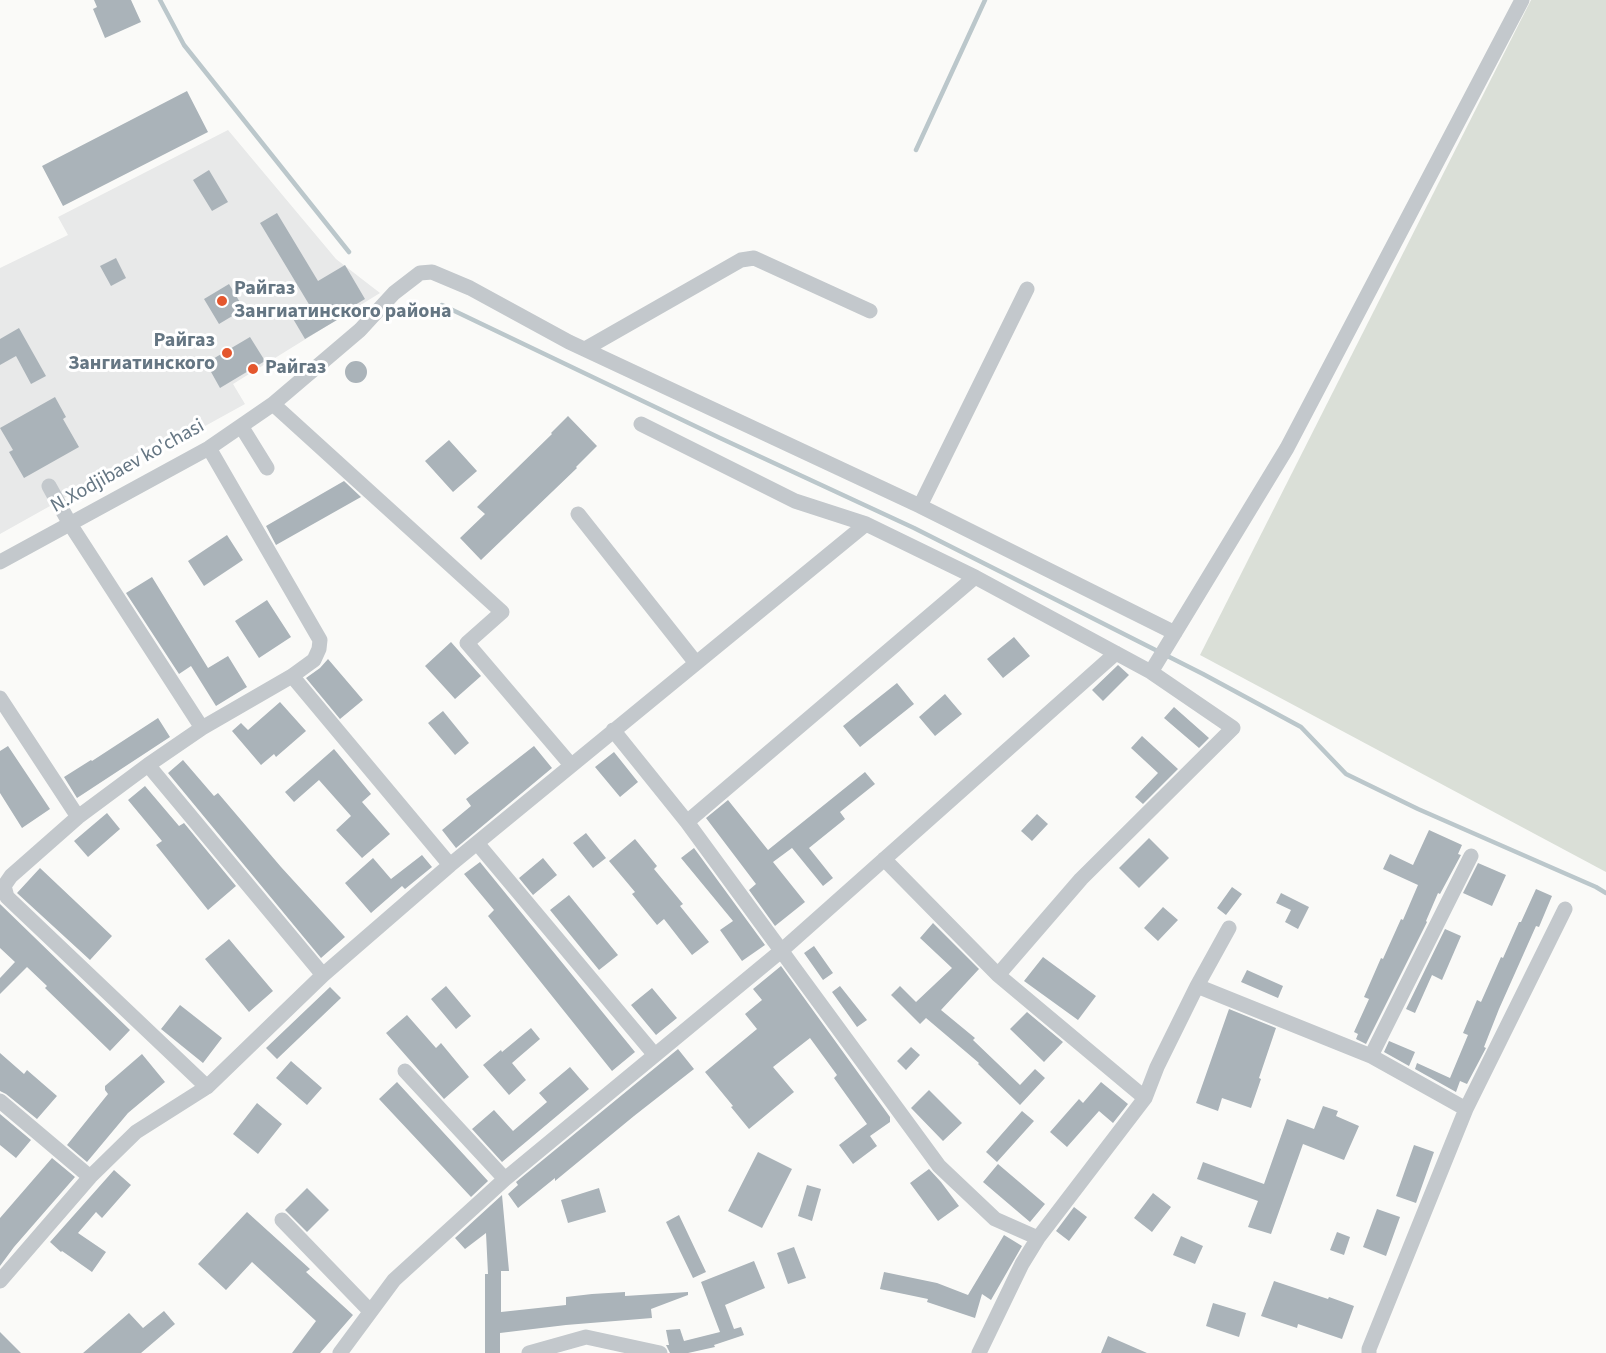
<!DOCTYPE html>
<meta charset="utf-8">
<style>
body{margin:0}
canvas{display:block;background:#fafaf8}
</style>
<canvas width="1606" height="1353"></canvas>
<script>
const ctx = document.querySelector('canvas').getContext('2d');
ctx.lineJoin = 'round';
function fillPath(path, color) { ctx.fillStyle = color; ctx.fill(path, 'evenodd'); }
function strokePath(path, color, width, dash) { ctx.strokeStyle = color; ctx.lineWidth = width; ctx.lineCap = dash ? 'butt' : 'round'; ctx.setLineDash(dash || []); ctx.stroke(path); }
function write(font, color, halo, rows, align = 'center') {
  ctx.font = font + ' "Source Sans 3",sans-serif'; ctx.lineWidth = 6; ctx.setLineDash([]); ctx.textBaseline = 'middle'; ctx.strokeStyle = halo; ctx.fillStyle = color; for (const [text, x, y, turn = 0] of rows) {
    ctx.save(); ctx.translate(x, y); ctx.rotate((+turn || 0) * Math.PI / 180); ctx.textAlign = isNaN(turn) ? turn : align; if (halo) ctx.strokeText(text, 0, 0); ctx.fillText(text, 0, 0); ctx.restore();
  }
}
fillPath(new Path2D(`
 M228 130 336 259 380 293 233 384 245 404 187 436 184 431 0 534V268L68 235 58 217Z`), '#e8e9e9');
fillPath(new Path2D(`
 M1531 0H1606V872L1200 655Z`), '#dadfd7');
strokePath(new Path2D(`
 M160 0 184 45 349 252
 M916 150 985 0
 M442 305 720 438 914 528 1203 674 1301 727 1346 774 1418 809 1596 887 1606 893`), '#bbc7cb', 4.5);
fillPath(new Path2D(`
 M94 0H131L141 22 105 38 93 9 97 7Z
 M187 91 208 132 63 206 42 166Z
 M209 170 228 202 212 211 193 180Z
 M277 213 318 281 345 265 365 299 340 314 342 317 305 339 292 317 310 306 260 223Z
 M116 258 126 278 111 286 100 266Z
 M229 284 244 309 219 324 204 299Z
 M19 328 46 376 31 384 16 356 0 365V339Z
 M250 337 265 361 220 388 206 363Z
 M345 372a11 11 0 1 1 22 0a11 11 0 1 1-22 0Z
 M55 397 66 417 63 419 79 447 24 478 9 452 13 450 0 428Z
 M568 416 597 446 576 467 577 468 481 560 460 538 485 514 477 507 552 434 551 433Z
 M449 440 477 471 453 492 425 461Z
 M344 481 361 497 276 545 266 526Z
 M227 535 243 560 204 586 188 561Z
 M152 577 208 668 228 656 247 687 216 706 191 666 179 674 126 593Z
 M267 600 291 637 259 658 235 621Z
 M1014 637 1030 656 1003 678 987 659Z
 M451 642 481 676 455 699 425 666Z
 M328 659 363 700 340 719 306 678 320 668Z
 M1118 665 1129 675 1103 701 1092 690Z
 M897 683 914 704 860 747 843 726Z
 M945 694 962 714 935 736 919 717Z
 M280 702 306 731 276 757 274 754 261 765 232 731 241 723 248 730Z
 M1174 707 1209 738 1199 748 1164 718Z
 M443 711 469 743 455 755 428 723Z
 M158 718 170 737 77 798 64 777 91 760 92 761Z
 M1142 736 1178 769 1143 804 1135 797 1158 773 1131 748Z
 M8 746 50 809 22 828 0 793V751Z
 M534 746 552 768 456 848 442 830 471 806 466 799Z
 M334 749 371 794 362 802 390 834 362 858 336 830 351 816 319 780 294 802 285 792Z
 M614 752 638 782 620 797 595 767Z
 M183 760 214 796 218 793 281 867 345 937 321 958 168 773Z
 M865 772 875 784 840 812 845 819 809 848 833 878 823 886 792 848 773 862 805 902 775 926 749 890 756 884 706 818 728 800 768 850Z
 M145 786 179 826 184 823 236 886 208 910 156 845 162 841 128 800Z
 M107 813 120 829 88 857 74 841Z
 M1037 814 1048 824 1032 841 1021 831Z
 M1429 830 1462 845 1458 854 1461 855 1440 894 1438 893 1426 921 1427 922 1366 1044 1356 1039 1358 1034 1354 1032 1369 999 1364 997 1381 958 1383 959 1401 919 1403 920 1418 885 1383 869 1390 854 1413 865Z
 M586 833 606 858 593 868 573 843Z
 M1149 838 1169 858 1139 888 1119 868Z
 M635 839 657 866 654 869 683 904 680 906 709 942 692 955 664 919 657 925 632 894 635 892 609 861Z
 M694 848 765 945 742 961 720 930 733 921 681 858Z
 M422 855 432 867 405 889 402 886 371 913 345 883 373 858 391 879Z
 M543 858 557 875 533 895 519 878Z
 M480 862 635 1052 612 1071 488 916 494 910 464 874Z
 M1478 863 1506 875 1492 906 1463 893Z
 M40 868 112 936 90 960 17 893Z
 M1232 887 1242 894 1226 915 1217 908Z
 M1536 889 1552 896 1539 927 1536 926 1499 1009 1484 1047 1486 1048 1467 1084 1460 1081 1456 1092 1415 1069 1417 1063 1450 1078 1468 1035 1463 1033 1477 1000 1481 1002 1501 957 1503 958 1519 922H1521Z
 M1281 893 1309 907 1298 929 1285 922 1291 910 1276 903Z
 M569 895 618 955 599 970 550 910Z
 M0 904 130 1030 110 1051 45 988 47 986 27 967 0 994V978L15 962 0 948Z
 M1163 907 1178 920 1158 941 1144 928Z
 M933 923 979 969 941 1010 975 1038 973 1040 1020 1085 1035 1069 1045 1078 1020 1105 978 1064 979 1063 926 1018 920 1024 891 995 900 986 916 1002 952 968 920 938Z
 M1445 929 1461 936 1442 980 1432 975 1415 1013 1406 1009Z
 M229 939 273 991 249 1012 205 959Z
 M814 946 833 973 823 980 804 953Z
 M1043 957 1096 996 1078 1020 1024 981Z
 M781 966 890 1117V1122L870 1136 877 1146 853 1164 839 1145 867 1124 834 1078 837 1075 810 1038 773 1067 794 1092 749 1129 731 1107 733 1106 705 1072 757 1029 745 1014 762 1000 753 989Z
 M1247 970 1283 986 1278 998 1241 982Z
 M446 986 471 1016 456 1029 431 999Z
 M840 986 867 1020 857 1027 832 992Z
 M330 987 341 998 277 1059 266 1048Z
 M652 988 677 1018 656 1035 631 1005Z
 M180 1005 222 1038 203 1063 161 1029Z
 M1229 1009 1276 1028 1259 1078 1261 1079 1251 1108 1222 1098 1218 1111 1196 1103Z
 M1027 1012 1063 1042 1044 1062 1010 1029Z
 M407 1015 436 1048 441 1043 469 1077 444 1099 386 1033Z
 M531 1028 540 1039 512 1063 526 1080 509 1095 483 1065 501 1050 502 1052Z
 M1389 1041 1415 1052 1409 1066 1384 1052Z
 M911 1047 920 1055 906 1070 897 1061Z
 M678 1049 694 1069 634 1116 555 1181V1178L518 1208 508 1194 518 1185 516 1182Z
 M0 1053 24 1074 27 1070 57 1096 37 1119 6 1094 0 1091Z
 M142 1054 165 1082 128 1113 87 1162 67 1145 108 1094 105 1090V1086Z
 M291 1061 322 1088 307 1105 276 1078Z
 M570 1067 589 1089 502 1162 472 1129 494 1110 513 1131 547 1102 539 1093Z
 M397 1082 488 1181 471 1197 379 1099Z
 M1101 1082 1128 1104 1113 1123 1099 1111 1067 1147 1050 1132 1079 1099 1083 1103Z
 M929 1090 962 1123 943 1141 911 1108Z
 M257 1103 282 1124 258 1154 233 1134Z
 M1323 1106 1338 1111 1336 1116 1359 1126 1344 1160 1303 1144 1271 1234 1248 1227 1258 1201 1197 1179 1203 1162 1264 1184 1287 1119 1314 1129Z
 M1022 1111 1034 1121 997 1162 986 1152Z
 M0 1114 31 1140 16 1158 0 1145Z
 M1414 1145 1434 1152 1416 1203 1396 1196Z
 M758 1152 792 1169 762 1228 728 1211Z
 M52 1158 75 1177 14 1247 0 1266V1218Z
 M998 1164 1045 1204 1030 1222 983 1182Z
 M929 1169 941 1182 959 1206 938 1221 910 1183Z
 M114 1170 131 1185 102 1218 96 1212 78 1233 106 1252 92 1272 62 1251 61 1252 50 1242Z
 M807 1185 821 1189 812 1221 798 1216Z
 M307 1188 329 1210 307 1232 285 1210Z
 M599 1188 606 1212 568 1223 561 1200Z
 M1153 1193 1171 1207 1152 1232 1134 1218Z
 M502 1195 509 1271H501V1312L566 1305V1297L592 1294 625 1292V1296L688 1292V1295L651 1309 652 1318 566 1325 500 1333V1353H485V1274H488L486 1233 465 1249 455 1238Z
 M1074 1207 1087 1217 1069 1241 1056 1231Z
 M1377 1209 1400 1217 1386 1256 1363 1247Z
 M247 1212 310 1269 306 1272 353 1315 320 1353H292L316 1321 252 1262 226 1290 198 1264Z
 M679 1215 706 1272 693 1278 666 1222Z
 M1337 1232 1350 1237 1344 1255 1330 1250Z
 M1004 1235 1022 1246 991 1300 982 1294 975 1318 927 1302 928 1299 880 1289 884 1272 937 1283 968 1295Z
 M1181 1236 1203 1246 1195 1264 1173 1255Z
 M794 1247 806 1278 788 1284 777 1253Z
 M754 1261 765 1288 725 1305 734 1329 741 1327 744 1335 714 1345 715 1347 688 1353H670L666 1345H669L666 1330 680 1329 684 1341 720 1332 701 1282Z
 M1274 1281 1328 1299 1329 1297 1354 1306 1342 1339 1298 1324 1297 1328 1261 1316Z
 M1213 1303 1246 1313 1239 1337 1206 1326Z
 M164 1311 175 1324 141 1353H83L129 1313 143 1328Z
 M0 1332 21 1353H0Z
 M1108 1336 1147 1353H1101Z`), '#aab3b9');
strokePath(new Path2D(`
 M585 349 741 260 754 258 870 311
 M273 404 502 612 467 643 571 765
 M641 424 795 501 866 524 975 577 1151 672 1233 728 1081 879 998 975
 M241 426 267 468
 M49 486 70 524 202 728
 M920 506 1027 289
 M578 514 696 663
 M0 562 209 448 273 404 360 330 394 293 420 273 432 272 470 288 569 342 920 506 1175 633
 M1151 672 1287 448 1522 0
 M292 676 450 865
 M0 698 78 817
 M613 730 687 822 939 1166 995 1219 1038 1238
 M148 765 323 975
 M687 822 975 577
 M477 843 654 1054
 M884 859 998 975 1145 1098
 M1197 986 1371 1056 1466 1109
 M1371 1056 1471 856
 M405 1071 505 1179
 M207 1087 7 897 4 886 11 876 78 817 148 765 202 728 292 676 314 660 319 649 320 640 209 448
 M0 1101 90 1177
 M282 1220 370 1311
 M0 1281 90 1177 136 1132 207 1087 323 975 450 865 866 524
 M340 1353 394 1280 505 1179 781 951 1116 653
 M529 1353 586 1337 660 1353
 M979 1353 1022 1264 1038 1238 1145 1098 1157 1067 1197 986 1229 928
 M1369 1353V1349L1466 1109 1565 909`), '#c3c8cc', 15);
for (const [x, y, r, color] of [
 [222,301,6,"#e4572e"],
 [227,353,6,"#e4572e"],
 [253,369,6,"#e4572e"]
]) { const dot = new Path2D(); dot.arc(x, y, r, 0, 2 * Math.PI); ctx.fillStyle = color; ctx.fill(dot); strokePath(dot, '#fff', 2); }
write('bold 20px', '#657683', '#fff', [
 ["Райгаз",234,290],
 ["Зангиатинского района",234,313],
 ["Райгаз",215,342,"right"],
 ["Зангиатинского",215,365,"right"],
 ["Райгаз",265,369]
], 'left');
write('20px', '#657683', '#fff', [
 ["N.Xodjibaev ko'chasi",128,467,-29]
]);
</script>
